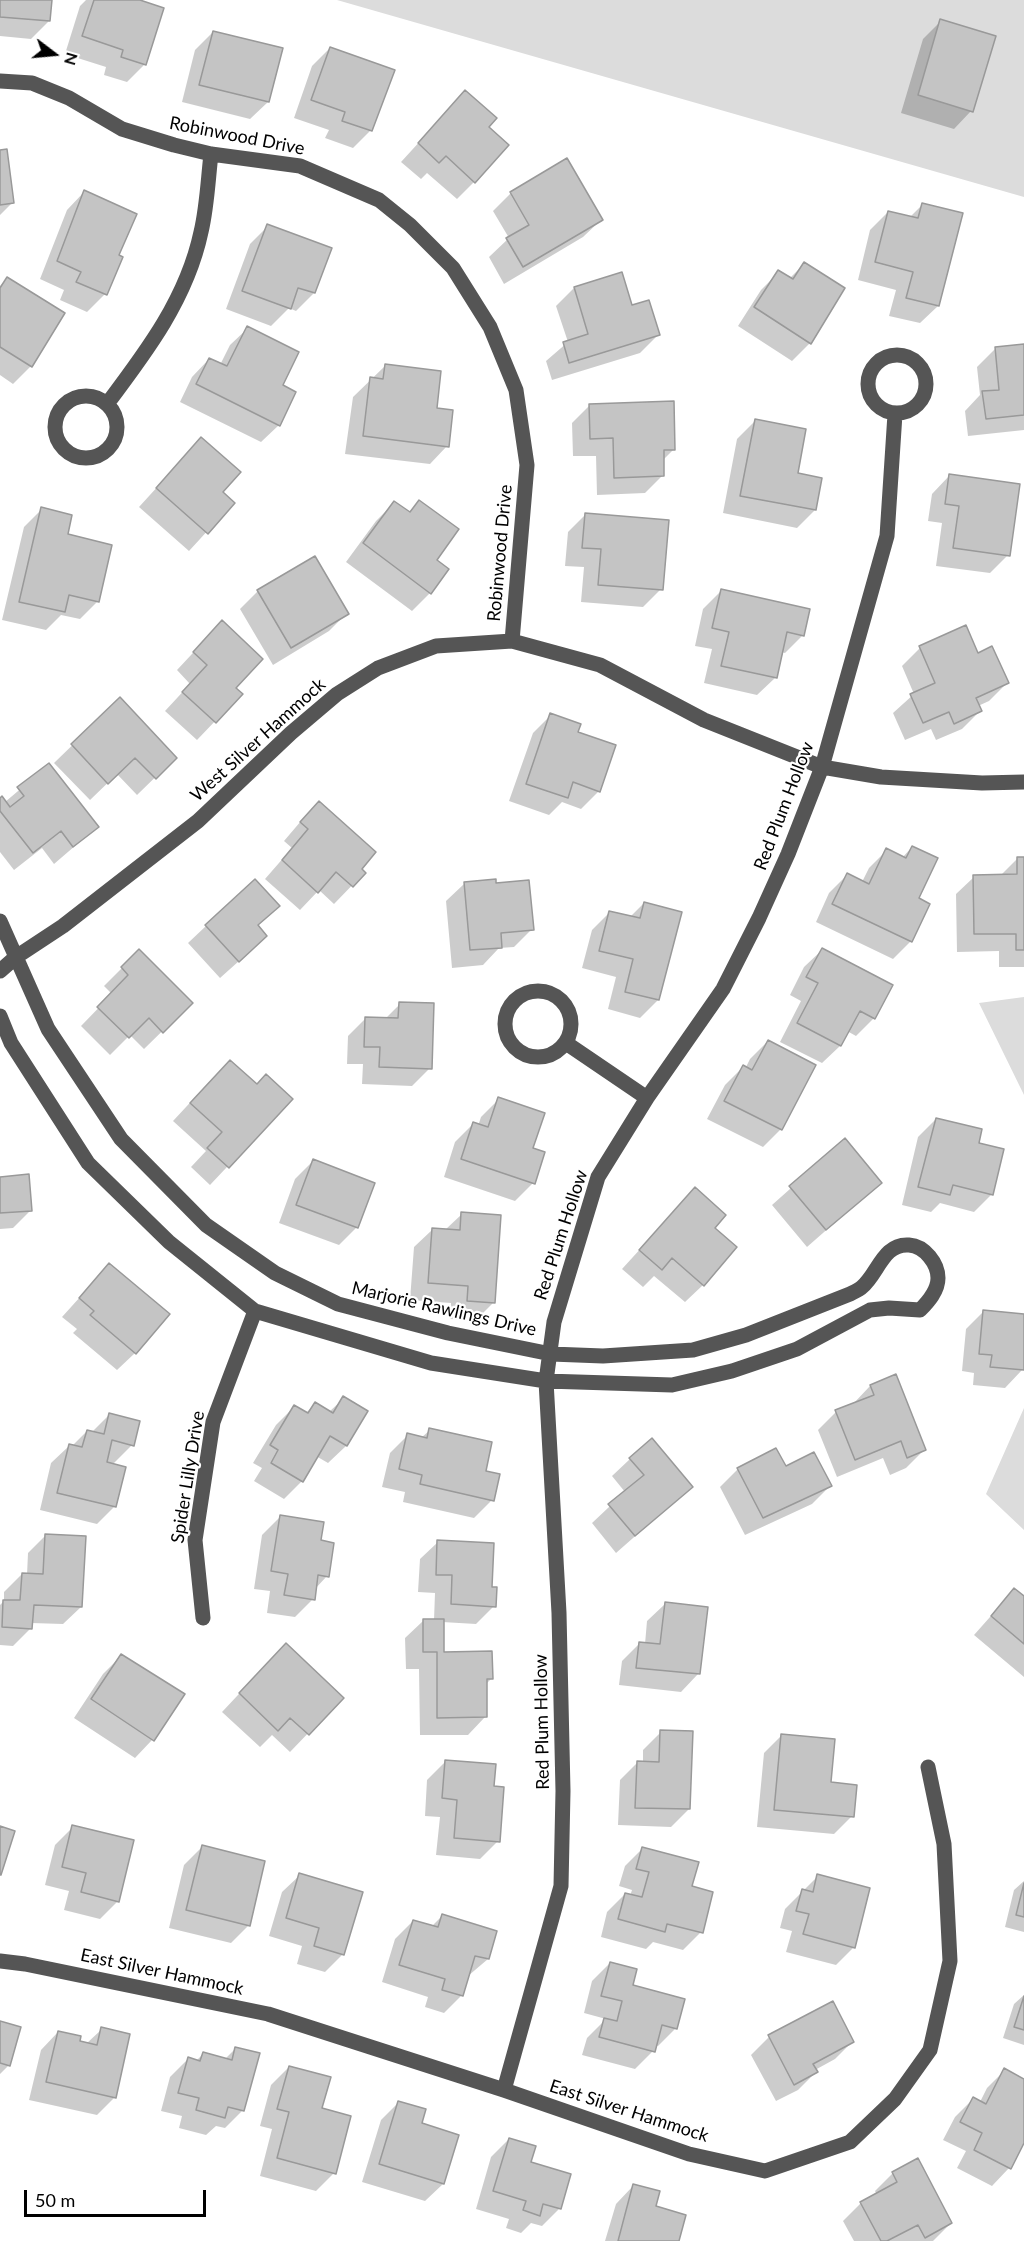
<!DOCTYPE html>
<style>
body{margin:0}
#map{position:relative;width:1024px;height:2241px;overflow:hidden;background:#fff;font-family:Lato,sans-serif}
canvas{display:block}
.north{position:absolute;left:24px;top:24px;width:60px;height:60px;-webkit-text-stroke:4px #fff;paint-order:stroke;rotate:106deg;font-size:16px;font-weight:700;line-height:24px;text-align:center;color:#000}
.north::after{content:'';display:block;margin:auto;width:21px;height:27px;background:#000;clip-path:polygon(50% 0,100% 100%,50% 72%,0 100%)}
.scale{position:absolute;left:24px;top:2190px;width:182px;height:27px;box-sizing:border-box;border:3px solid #000;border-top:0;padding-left:8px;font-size:18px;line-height:21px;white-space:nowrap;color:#000;-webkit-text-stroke:4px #fff;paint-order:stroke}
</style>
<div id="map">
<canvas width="1024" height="2241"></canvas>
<div class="north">N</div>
<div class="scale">50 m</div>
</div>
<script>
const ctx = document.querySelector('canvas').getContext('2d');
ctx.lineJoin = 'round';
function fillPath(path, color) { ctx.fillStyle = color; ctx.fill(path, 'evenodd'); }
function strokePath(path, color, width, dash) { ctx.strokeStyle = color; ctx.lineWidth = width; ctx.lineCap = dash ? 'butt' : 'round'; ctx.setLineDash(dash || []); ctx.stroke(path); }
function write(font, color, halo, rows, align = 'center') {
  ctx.font = font + ' Lato,sans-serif'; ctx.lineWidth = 4.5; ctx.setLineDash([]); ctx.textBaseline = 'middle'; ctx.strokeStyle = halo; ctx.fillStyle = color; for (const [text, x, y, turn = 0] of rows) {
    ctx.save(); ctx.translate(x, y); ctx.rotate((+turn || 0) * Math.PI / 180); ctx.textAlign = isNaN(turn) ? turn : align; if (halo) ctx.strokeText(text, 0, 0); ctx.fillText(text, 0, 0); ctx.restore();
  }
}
fillPath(new Path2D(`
 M337 0H1024V197Z
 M1024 997V1095L979 1003Z
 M1024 1408V1530L986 1494Z`), '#dcdcdc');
fillPath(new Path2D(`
 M0 0H51L49 21 31 39 0 36Z
 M86 0H136L145 64 127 82 104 75 106 67 65 54 80 6Z
 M941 21 971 111 954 129 901 113 923 39Z
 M213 32 268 102 250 119 182 102 195 50Z
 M330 48 371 130 353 148 325 138 329 130 294 118 312 66Z
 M465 92 487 127 474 182 457 199 427 173 421 179 401 162Z
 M0 152 12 203 0 215Z
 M84 192 117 256 121 258 105 294 87 312 60 300 64 290 40 279 67 210Z
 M511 193 601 220 583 237 504 284 489 257 509 238 493 211Z
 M922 205 938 306 920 323 889 316 896 290 858 280 870 230 888 212 909 218Z
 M268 226 314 293 296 311 289 308 271 326 226 309 250 244Z
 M805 263 810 343 792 361 738 326 761 290 779 272 789 279Z
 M7 279 31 366 13 384 0 375V286Z
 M574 288 631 306 658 335 640 353 552 380 546 361 568 342 556 306Z
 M248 328 281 386 279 425 261 442 180 402 192 377 209 359 220 365 230 345Z
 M1024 345V430L968 436 965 411 980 395 977 367 995 349Z
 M385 366 447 446 430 464 345 454 353 397Z
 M590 405 674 449 663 460V475L645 493 597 495 596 456H573L572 423Z
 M755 421 796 474 815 510 797 528 723 513 737 439Z
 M201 439 221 492 233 503 189 551 139 507Z
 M949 476 1008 555 990 573 936 566 942 523 928 521 932 494Z
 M419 502 435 560 430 593 412 611 346 562 376 521 394 503 408 513Z
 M42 509 66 535 98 601 80 619 61 615 46 630 2 620 24 527Z
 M586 514 661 589 643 607 581 602 584 567 565 566 568 532Z
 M258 591 347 613 329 631 273 665 240 609Z
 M721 591 803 635 785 653 781 652 775 678 757 695 704 683 712 649 695 646 703 609Z
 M965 627 978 655 1007 683 989 701 978 706 980 711 962 729 936 740 931 729 905 740 893 713 914 694 902 666 920 648Z
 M205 640 241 694 197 740 165 711 190 684 177 670Z
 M120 699 175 758 137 795 117 774 90 800 54 763Z
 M551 715 599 791 581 809 562 802 549 815 509 801 533 733Z
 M49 765 97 827 54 864 42 848 14 870 0 852V800L5 802Z
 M301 821 364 873 334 904 319 890 300 910 265 879 292 848 284 841Z
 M912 847 917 899 911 941 893 959 816 922 829 893 847 875 862 882 869 868 887 850 902 858Z
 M1018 858H1024V967H999V951L957 952 956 894 974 877 1000 876Z
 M464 884H495L532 929 514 947 499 948 483 965 452 968 446 901Z
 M644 903 658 1000 640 1018 608 1009 616 977 582 968 592 930 610 912 630 917Z
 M206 926H257L248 953 220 978 188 943Z
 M822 950 874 1018 856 1036 847 1031 840 1046 822 1063 780 1042 801 1001 790 995 804 967Z
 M139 951 191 1003 144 1049 130 1035 110 1055 81 1026 112 994 104 986Z
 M400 1004 430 1068 412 1086 362 1084 363 1064H347L348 1036 366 1018 385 1019Z
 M768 1041 814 1066 780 1130 763 1147 707 1119 725 1085 743 1067 745 1069 750 1059Z
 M212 1079 257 1086 291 1099 210 1185 191 1167 206 1151 173 1121Z
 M499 1099 531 1149 533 1183 515 1201 444 1177 455 1142 473 1124 478 1126 481 1117Z
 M936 1119 977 1144 992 1194 974 1212 940 1203 931 1212 902 1205 918 1137Z
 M845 1140 880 1183 807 1247 772 1205Z
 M313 1161 373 1184 356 1228 339 1245 279 1223 295 1179Z
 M0 1178 31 1210 13 1228 0 1229Z
 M695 1189 713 1228 703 1285 685 1302 654 1276 643 1287 622 1269Z
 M462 1214 494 1302 476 1320 450 1319 451 1303 410 1300 414 1247 432 1230H445Z
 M109 1265 135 1353 117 1370 73 1333 77 1329 62 1317Z
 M984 1311 1024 1315 1022 1370 1005 1388 973 1385 974 1373 962 1371 966 1329Z
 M870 1386 924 1450 906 1468 890 1475 883 1458 837 1477 818 1430 836 1412 853 1404Z
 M344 1398 366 1411 346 1446 328 1463 316 1456 302 1481 284 1499 254 1481 262 1468 253 1463 276 1425 294 1407 305 1414 315 1404 329 1412Z
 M109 1415 132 1445 112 1465 115 1506 97 1524 40 1510 51 1463 69 1446H72L87 1431 92 1432Z
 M430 1430 484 1472 492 1500 474 1518 403 1502 405 1492 382 1487 390 1453 408 1435 421 1438Z
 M630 1459 691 1487 616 1553 592 1523 625 1492 612 1476Z
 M785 1468 830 1486 812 1504 745 1535 720 1487 738 1469Z
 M280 1517 319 1542 327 1576 315 1589 313 1599 295 1617 267 1613 270 1591 254 1589 262 1535Z
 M46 1535 81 1607 63 1624 31 1623V1628L13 1646 0 1645V1605L4 1601V1592L22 1574 27 1575 28 1553Z
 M438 1542 490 1589 494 1606 476 1624 442 1622 443 1654 491 1679 485 1685V1717L468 1735H420L419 1669H406L405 1638 423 1621 434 1620 435 1593 418 1592 420 1559Z
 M1014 1590 1024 1598V1677L974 1635Z
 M665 1604 698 1674 681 1692 619 1685 622 1661 640 1643 645 1644 647 1621Z
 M121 1656 183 1695 152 1740 135 1758 74 1718 103 1674Z
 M268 1663 342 1698 290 1752 272 1735 260 1747 222 1712Z
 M661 1732 689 1809 671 1827 618 1825 620 1780 638 1762 643 1763V1750Z
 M782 1735 830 1783 852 1816 834 1834 757 1827 764 1753Z
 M445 1762 493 1788 498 1841 480 1859 436 1855 440 1817 425 1816 427 1780Z
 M73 1827 118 1901 100 1919 64 1910 69 1891 45 1885 55 1845Z
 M202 1847 249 1925 231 1943 169 1928 184 1865Z
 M643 1848 691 1887 701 1932 683 1950 653 1942 646 1949 601 1937 607 1912 625 1894 630 1896 632 1890 619 1886 625 1866Z
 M300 1875 343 1954 325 1972 297 1964 302 1946 269 1936 282 1892Z
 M818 1876 854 1947 836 1965 786 1952 792 1931 780 1928 785 1909Z
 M1024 1881V1932L1005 1927 1014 1890Z
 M442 1916 488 1959 468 1976 462 1995 444 2013 425 2007 428 1997 382 1982 395 1939 413 1921 431 1927Z
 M610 1963 676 2028 658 2046 655 2045 653 2051 635 2069 582 2055 587 2038 606 2019 584 2013 592 1981Z
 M1024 1995V2045L1003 2038 1014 2004Z
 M0 2023 9 2065 0 2074Z
 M102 2029 115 2097 97 2115 29 2100 41 2050 58 2032 86 2044Z
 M769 2037 853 2041 835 2059 815 2070 816 2072 798 2090 776 2101 751 2055Z
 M236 2048 243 2110 225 2128 216 2126 206 2135 179 2128 182 2116 161 2111 170 2077 188 2059 196 2061 203 2054 225 2059Z
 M289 2067 321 2109 334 2173 316 2191 260 2176 272 2129 260 2126 271 2085Z
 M1005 2070 1024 2080V2140L1009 2168 992 2186 957 2168 966 2151 943 2140 955 2117 973 2099 980 2102 987 2088Z
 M399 2102 420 2124 458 2136 443 2184 425 2201 362 2182 381 2120Z
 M509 2139 560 2208 542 2226 531 2223 521 2233 506 2228 509 2219 476 2209 491 2157Z
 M917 2160 951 2223 933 2241H854L843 2221 861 2203 877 2195 875 2191 892 2174Z
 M633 2186 654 2207 678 2241H605L616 2204Z`), '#0003');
const building = new Path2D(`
 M0 0H52L50 21 0 17Z
 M94 0H140L164 8 146 65 121 57 123 50 82 36Z
 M940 19 996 36 973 112 918 95Z
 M213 31 283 48 269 102 199 85Z
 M330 47 395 70 372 131 342 121 345 112 311 100Z
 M465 90 497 118 489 127 509 145 475 183 446 156 439 163 418 143Z
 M7 149 14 203 0 205V150Z
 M567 158 603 220 523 267 506 238 529 225 510 192Z
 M84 190 137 214 119 255 123 257 107 295 76 282 81 272 57 261Z
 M922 203 963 213 939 306 906 298 913 272 875 262 888 211 918 218Z
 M267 224 332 248 315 293 298 288 291 309 242 291Z
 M804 262 845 288 811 344 754 307 778 270 793 279Z
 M622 272 632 305 649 300 660 335 569 363 563 342 588 334 574 287Z
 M7 277 65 313 32 367 0 347V288Z
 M247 326 299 352 283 385 296 392 280 426 196 384 209 358 227 366Z
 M1024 344V415L986 419 982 391 999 390 995 347Z
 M385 364 441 371 437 408 453 410 449 447 363 436 370 377 383 379Z
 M674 401 675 450H664V476L614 478 613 438 590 439 589 404Z
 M755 419 806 429 798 473 822 478 816 510 740 496Z
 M201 437 241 472 223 492 235 503 208 534 156 488Z
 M949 474 1020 484 1010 556 953 548 959 506 945 504Z
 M419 500 459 529 437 560 449 569 431 594 363 543 394 501 410 512Z
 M41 507 72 515 68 534 112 545 99 602 69 595 65 612 19 602Z
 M585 513 669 520 663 590 598 585 601 549 582 548Z
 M315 556 349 614 291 648 257 590Z
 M721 589 810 609 804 636 787 632 777 678 721 666 729 632 712 628Z
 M222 620 263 659 236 688 243 694 216 723 182 692 207 665 193 652Z
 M966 625 978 653 992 646 1009 683 976 698 982 711 954 724 949 712 923 723 910 694 935 683 919 646Z
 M120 697 177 758 156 779 135 758 108 784 71 744Z
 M550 713 581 724 578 732 616 745 600 792 573 782 568 798 526 784Z
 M49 763 99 827 73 847 61 831 33 853 0 811V798L2 796 10 807 24 796 17 787Z
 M319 801 376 852 362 869 366 873 353 887 336 872 318 893 282 860 308 829 300 822Z
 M912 846 938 858 919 898 930 904 912 942 832 904 847 873 869 884 886 848 906 858Z
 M1017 857H1024V950H1016V934H974L973 875 1017 874Z
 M255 879 280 906 258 925 267 936 239 962 205 925Z
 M496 879V883L529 880 534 930 501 933 502 948 470 950 464 882Z
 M644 902 682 912 659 1000 625 992 633 959 599 951 609 911 640 918Z
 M822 948 893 985 875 1019 860 1011 841 1046 797 1023 818 983 806 977Z
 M139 949 193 1003 163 1033 149 1018 129 1038 97 1007 128 975 121 967Z
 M399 1002 434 1003 432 1069 379 1067 380 1047H364L365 1017 398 1018Z
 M768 1040 816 1065 782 1130 724 1101 743 1065 752 1070Z
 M230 1060 257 1084 266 1074 293 1099 229 1168 207 1148 222 1132 190 1103Z
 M498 1097 545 1113 533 1148 545 1152 535 1184 461 1159 473 1122 488 1127Z
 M936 1118 982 1129 979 1143 1004 1149 993 1195 953 1185 950 1195 918 1187Z
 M845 1138 882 1183 826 1230 789 1186Z
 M313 1159 375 1183 358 1228 296 1205Z
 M29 1174 32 1211 0 1213V1177Z
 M695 1187 726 1215 715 1228 737 1247 704 1286 672 1258 662 1270 639 1250Z
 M461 1212 501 1215 495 1303 467 1301 468 1286 428 1283 432 1228 460 1230Z
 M109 1263 170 1314 136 1354 90 1315 94 1311 79 1298Z
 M983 1310 1024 1314V1370L990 1367 992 1355 979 1354Z
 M896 1374 926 1450 907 1458 901 1441 855 1460 835 1410 874 1395 870 1385Z
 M343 1396 368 1411 347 1446 330 1436 303 1482 271 1463 278 1450 270 1445 294 1405 308 1413 315 1402 333 1413Z
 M109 1413 140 1421 134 1446 112 1440 107 1462 126 1467 116 1507 57 1493 69 1444 82 1447 87 1430 104 1434Z
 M429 1428 492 1442 486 1471 500 1474 494 1501 420 1484 422 1475 399 1469 407 1433 427 1438Z
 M652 1438 693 1487 635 1536 608 1504 644 1475 629 1458Z
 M776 1448 786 1466 814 1452 832 1486 763 1518 737 1468Z
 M280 1515 324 1522 321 1540 334 1543 329 1577 318 1575 315 1600 284 1595 288 1574 271 1571Z
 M45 1534 86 1536 82 1607 34 1605 32 1629 2 1627 3 1600H20L22 1573 43 1574Z
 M437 1540 494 1543 492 1587H497L496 1607 451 1604 452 1575H436Z
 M1014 1588 1024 1596V1644L991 1616Z
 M665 1602 708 1607 700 1674 636 1668 639 1642 660 1644Z
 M423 1619H444V1652L492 1651 493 1679H487V1717L437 1718V1652H423Z
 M286 1643 344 1698 309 1735 290 1718 278 1731 239 1693Z
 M121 1654 185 1694 154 1741 91 1699Z
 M660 1730 693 1731 690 1809 635 1808 637 1761 659 1762Z
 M781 1734 835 1739 831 1782 857 1785 854 1817 774 1810Z
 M445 1760 496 1764 494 1786 504 1787 500 1842 454 1838 457 1800 442 1798Z
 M72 1825 134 1840 119 1902 81 1892 86 1873 62 1867Z
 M0 1826 15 1831 1 1875H0Z
 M202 1845 265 1861 250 1926 186 1910Z
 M642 1847 699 1862 692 1886 713 1892 703 1933 667 1924 665 1932 618 1919 625 1893 642 1897 649 1872 636 1869Z
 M299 1873 363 1892 344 1955 314 1946 319 1928 286 1918Z
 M817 1874 870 1888 855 1948 803 1934 809 1914 796 1911 802 1889 813 1892Z
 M1024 1883V1917L1016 1915Z
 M442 1914 497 1931 489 1959 475 1956 463 1996 442 1990 445 1979 399 1965 413 1920 438 1927Z
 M610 1962 637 1969 633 1985 685 1999 677 2029 662 2025 655 2052 599 2037 604 2018 617 2021 622 2001 601 1996Z
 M1024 1996V2030L1014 2027Z
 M833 2001 854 2042 813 2064 818 2072 794 2085 768 2035Z
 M0 2021 21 2027 10 2066 0 2063Z
 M101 2027 130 2034 116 2098 46 2082 58 2031 81 2036 80 2041 97 2045Z
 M235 2047 260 2053 244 2111 228 2107 225 2118 196 2110 199 2098 178 2093 188 2057 200 2061 203 2052 232 2060Z
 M289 2066 331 2077 322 2108 351 2116 336 2174 277 2158 289 2112 277 2109Z
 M1004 2068 1024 2079V2143L1011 2169 974 2150 982 2133 960 2122 973 2097 986 2104Z
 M398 2101 426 2109 422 2123 459 2135 444 2184 379 2164Z
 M509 2138 536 2146 531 2162 571 2174 561 2209 543 2204 540 2216 523 2210 526 2201 493 2191Z
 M918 2158 952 2223 925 2238 918 2225 887 2241H881L860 2202 897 2182 892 2172Z
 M633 2184 660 2191 656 2206 686 2215 679 2241H618Z`);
fillPath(building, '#c4c4c4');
strokePath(building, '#999', 1.5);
strokePath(new Path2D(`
 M0 81 32 83 69 98 122 129 174 145 211 154 300 166 379 200 410 225 453 268 490 327 516 390 527 465 512 641
 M868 384a29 29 0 1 1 58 0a29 29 0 1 1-58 0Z
 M55 427a31 31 0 1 1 62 0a31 31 0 1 1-62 0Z
 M107 404C147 351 187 298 201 232 207 207 208 180 211 154
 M0 921 48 1029 121 1139 206 1225 275 1273 338 1304 448 1333 551 1354 603 1356 693 1350 746 1335 850 1294C854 1292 859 1290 862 1287 878 1274 883 1243 909 1245 925 1246 938 1264 938 1278 938 1291 928 1302 920 1310L889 1308 870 1310 797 1349 732 1371 672 1385 546 1381 431 1363 255 1311 169 1242 88 1163 11 1043 0 1016
 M0 971 16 957 63 926 198 821 291 733 337 694 378 668 436 646 512 641 600 665 704 720 822 767 881 777 982 783 1024 782
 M505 1024a33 33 0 1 1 66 0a33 33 0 1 1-66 0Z
 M566 1043 647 1098
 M203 1618 195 1540 213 1422 255 1311
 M0 1961 25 1964 268 2014 504 2090 689 2154 765 2171 850 2142 895 2099 930 2050 950 1961 944 1844 928 1767
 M504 2090 561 1886 563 1791 559 1613 546 1381 554 1322 598 1177 647 1098 723 989 759 918 788 854 822 767 887 536 895 414`), '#555', 15);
write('18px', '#000', '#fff', [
 ["Robinwood Drive",237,136,11],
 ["Robinwood Drive",500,553,-85],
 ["West Silver Hammock",258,740,-42],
 ["Red Plum Hollow",784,806,-69],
 ["Red Plum Hollow",561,1235,-72],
 ["Marjorie Rawlings Drive",444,1309,13],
 ["Spider Lilly Drive",188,1477,-81],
 ["Red Plum Hollow",542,1722,-91],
 ["East Silver Hammock",162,1972,12],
 ["East Silver Hammock",629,2111,18]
]);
</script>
